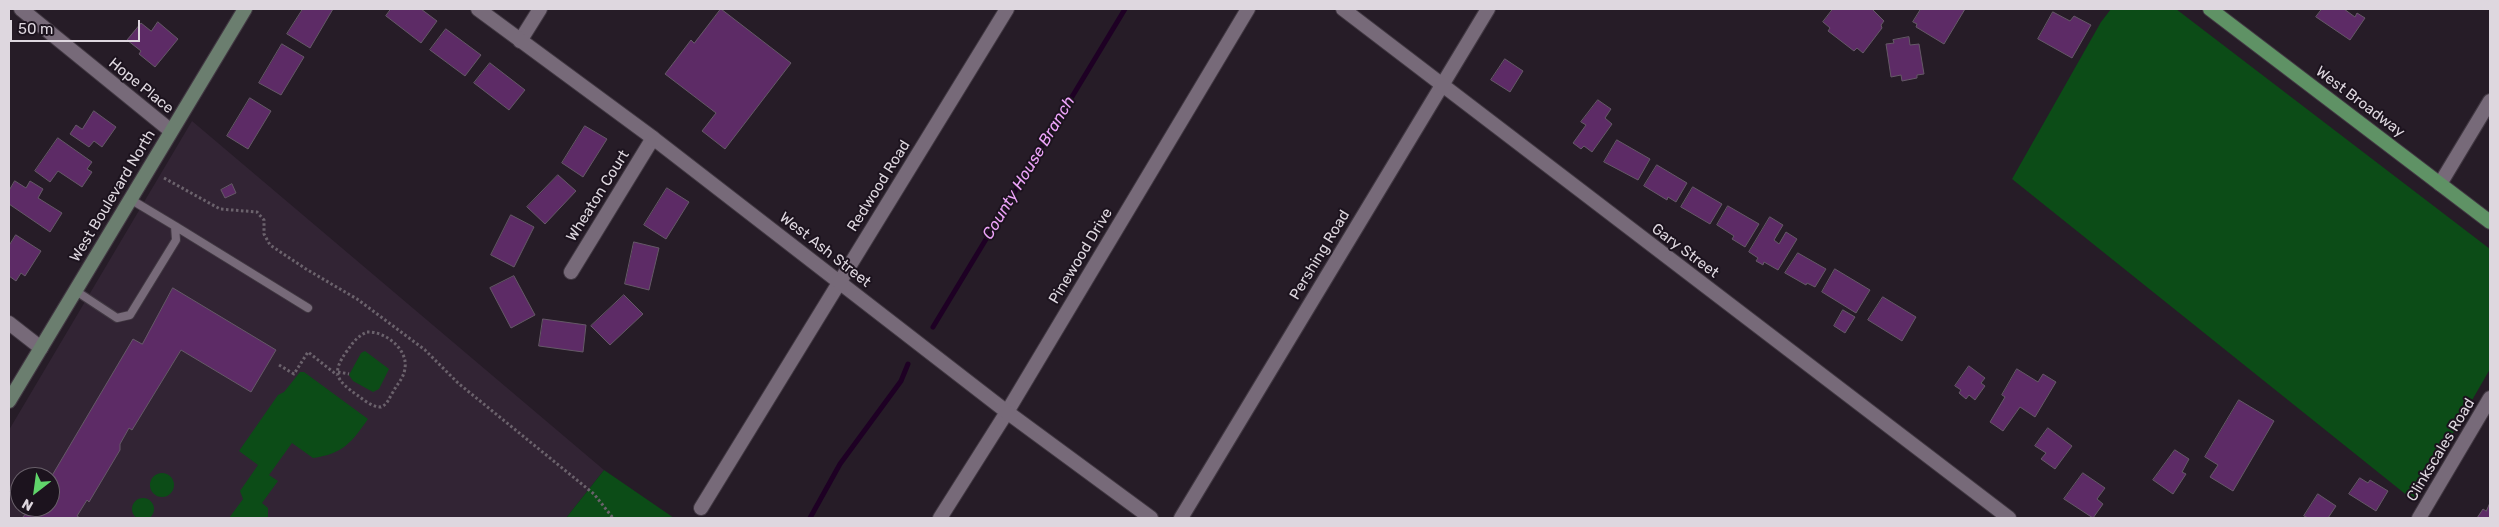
<!DOCTYPE html>
<style>
body{margin:0}
#map{position:relative;width:2499px;height:527px;overflow:hidden;background:#261c27;font-family:Rubik,sans-serif}
canvas{display:block}
.frame{position:absolute;inset:0;border:10px solid #ded7df;pointer-events:none}
.north{position:absolute;left:10px;top:467px;width:50px;height:50px;box-sizing:border-box;background:#1c131e;border:1px solid #6a616b;border-radius:50%;rotate:210deg;font-size:14px;font-weight:700;line-height:20px;text-align:center;color:#ded7df}
.north::after{content:'';display:block;margin:auto;width:18px;height:22px;background:#60d56b;clip-path:polygon(50% 0,100% 100%,50% 72%,0 100%)}
.scale{position:absolute;left:10px;top:20px;width:130px;height:22px;box-sizing:border-box;border:2px solid #ded7df;border-top:0;padding-left:6px;font-size:15px;line-height:18px;white-space:nowrap;color:#ded7df;-webkit-text-stroke:4px #1c131e;paint-order:stroke}
</style>
<div id="map">
<canvas width="2499" height="527"></canvas>
<div class="frame"></div>
<div class="north">N</div>
<div class="scale">50 m</div>
</div>
<script>
const ctx = document.querySelector('canvas').getContext('2d');
ctx.lineJoin = 'round';
function fillPath(path, color) { ctx.fillStyle = color; ctx.fill(path, 'evenodd'); }
function strokePath(path, color, width, dash) { ctx.strokeStyle = color; ctx.lineWidth = width; ctx.lineCap = dash ? 'butt' : 'round'; ctx.setLineDash(dash || []); ctx.stroke(path); }
function write(font, color, halo, rows, align = 'center') {
  ctx.font = font + ' Rubik,sans-serif'; ctx.lineWidth = 4; ctx.setLineDash([]); ctx.textBaseline = 'middle'; ctx.strokeStyle = halo; ctx.fillStyle = color; for (const [text, x, y, turn = 0] of rows) {
    ctx.save(); ctx.translate(x, y); ctx.rotate((+turn || 0) * Math.PI / 180); ctx.textAlign = isNaN(turn) ? turn : align; if (halo) ctx.strokeText(text, 0, 0); ctx.fillText(text, 0, 0); ctx.restore();
  }
}
fillPath(new Path2D(`
 M192 121 604 470 566 518H9V430ZM20 477H50V507H20Z`), '#322434');
fillPath(new Path2D(`
 M2111 9H2176L2490 249V369L2414 501 2012 179 2101 22Z
 M365 351 389 369 379 389 373 392 353 381 349 375 361 353Z
 M300 372H304L368 419C352 442 343 454 313 458L292 443 269 475 278 481 262 503 268 508V518H229L243 499 240 491 258 465 239 451 278 395 284 392Z
 M604 470 674 518H566Z
 M150 485a12 12 0 1 1 24 0a12 12 0 1 1-24 0Z
 M132 509a11 11 0 1 1 22 0a11 11 0 1 1-22 0Z`), '#0c4c17');
strokePath(new Path2D(`
 M933 327 1125 9
 M810 518 840 464 901 381 908 364`), '#1e0024', 5);
const building = new Path2D(`
 M303 9H333L310 48 287 34Z
 M391 9H421L437 21 421 43 386 16Z
 M721 9 791 63 725 149 702 131 716 113 665 74 691 40 694 43Z
 M1833 9H1872L1884 21 1881 25 1882 28 1863 53 1857 48 1854 51 1828 31 1830 28 1823 22Z
 M1921 9H1965L1944 44 1916 27 1917 24 1913 22Z
 M2322 9H2344L2355 17 2357 13 2365 18 2350 40 2316 17Z
 M2053 12 2070 21 2074 16 2091 25 2072 58 2038 39Z
 M158 22 178 39 155 67 139 54 141 51 127 40 141 23 151 31Z
 M446 29 481 55 465 76 430 50Z
 M1909 37 1910 45 1919 44 1924 74 1917 75V78L1902 81 1901 75 1891 77 1886 44 1894 43 1893 40Z
 M282 44 304 57 281 95 259 83Z
 M1505 59 1523 71 1510 92 1491 80Z
 M490 63 525 90 509 110 474 83Z
 M250 98 271 111 248 149 227 136Z
 M1598 100 1611 109 1605 118 1612 124 1592 152 1584 146 1581 149 1573 143 1586 125 1581 122Z
 M94 111 116 127 102 147 94 141 89 147 70 134 76 125 82 129Z
 M585 126 607 139 583 177 562 163Z
 M58 138 92 162 87 169 92 172 82 187 58 171 50 182 35 171Z
 M1617 140 1650 159 1638 180 1604 162Z
 M1657 165 1687 183 1676 202 1668 197 1667 200 1644 186Z
 M558 175 576 191 545 224 527 207Z
 M15 181 26 188 30 181 43 189 38 198 62 213 50 232 9 204V191Z
 M232 184 236 193 225 198 221 190Z
 M1693 187 1722 204 1710 224 1681 207Z
 M667 188 689 202 666 239 644 225Z
 M1728 206 1759 224 1745 247 1732 239 1734 236 1717 225Z
 M511 215 534 227 514 267 491 255Z
 M1770 217 1783 225 1774 240 1779 244 1786 232 1797 239 1778 270 1764 262 1763 265 1756 261 1758 258 1749 252Z
 M16 235 41 251 25 276 21 273 16 281 9 276V246Z
 M634 242 659 248 649 290 625 284Z
 M1798 253 1826 269 1815 287 1807 283 1806 285 1785 273Z
 M1835 269 1870 290 1856 313 1822 292Z
 M514 276 535 315 511 328 490 288Z
 M173 288 276 350 251 392 181 350 132 430 129 428 120 444V450L89 502 87 500 77 516 80 518H22L28 511 39 517 45 507H50V479L133 339 142 344Z
 M624 295 643 314 610 345 591 326Z
 M1883 297 1916 317 1902 341 1868 320Z
 M1843 310 1855 317 1845 333 1834 326Z
 M543 319 586 325 583 352 539 346Z
 M1969 366 1985 378 1981 383 1985 386 1975 400 1969 395 1966 399 1959 393 1961 390 1955 386Z
 M2017 369 2038 382 2043 374 2056 382 2035 417 2020 407 2003 431 1990 422 2005 397 2002 395Z
 M2239 400 2274 421 2233 491 2210 477 2218 465 2205 457Z
 M2048 428 2072 446 2055 469 2041 459 2046 453 2035 446Z
 M2175 450 2189 459 2182 472 2186 474 2173 494 2153 480Z
 M2083 473 2105 488 2097 499 2103 504 2093 518 2064 499Z
 M2360 478 2368 483 2370 480 2388 491 2376 511 2349 494Z
 M2318 494 2336 506 2328 518H2308L2304 516Z
 M2490 503V518H2477L2483 509 2486 511Z`);
fillPath(building, '#5d2b66');
strokePath(building, '#655967', 1);
const service = new Path2D(`
 M175 226 308 308
 M76 291 117 318 130 315 176 240 175 226 130 199`);
const minor = new Path2D(`
 M21 9 171 131
 M1343 9 2009 518
 M520 41 540 9
 M2440 184 2490 101
 M571 272 653 138
 M9 323 41 348
 M701 508 1007 9
 M940 518 1007 412 1248 9
 M1181 518 1488 9
 M2419 518 2490 398`);
const tertiary = new Path2D(`
 M478 9 653 138 1007 412 1151 518`);
const secondary = new Path2D(`
 M9 401 245 9`);
const primary = new Path2D(`
 M2210 9 2490 222`);
strokePath(service, '#413842', 10);
strokePath(minor, '#413842', 16);
strokePath(tertiary, '#413842', 16);
strokePath(secondary, '#413842', 16);
strokePath(primary, '#413842', 16);
strokePath(new Path2D(`
 M164 178 220 209 257 212 264 220V234L270 245 306 269 357 299 425 350 458 383 594 494 613 518
 M367 332C385 331 408 349 405 368 404 378 397 384 393 392 389 398 388 404 381 407 372 407 364 400 357 395 336 380 331 373 347 351 353 342 358 336 367 332Z
 M279 365 294 374 308 352 337 375
 M338 372 349 374`), '#6b626c', 3, [2.5, 2.5]);
strokePath(service, '#776a79', 8);
strokePath(minor, '#776a79', 14);
strokePath(tertiary, '#776a79', 14);
strokePath(secondary, '#6b7e6f', 14);
strokePath(primary, '#5f9265', 14);
write('15px', '#ded7df', '#1c131e', [
 ["Hope Place",141,86,39],
 ["West Broadway",2360,102,37],
 ["Redwood Road",879,186,-58],
 ["West Boulevard North",113,196,-59],
 ["Wheaton Court",598,196,-58],
 ["West Ash Street",825,250,38],
 ["Gary Street",1685,251,37],
 ["Pershing Road",1320,255,-59],
 ["Pinewood Drive",1081,256,-59],
 ["Clinkscales Road",2441,450,-59]
]);
write('italic 16px', '#eea4fa', '#1c131e', [
 ["County House Branch",1029,168,-59]
]);
</script>
